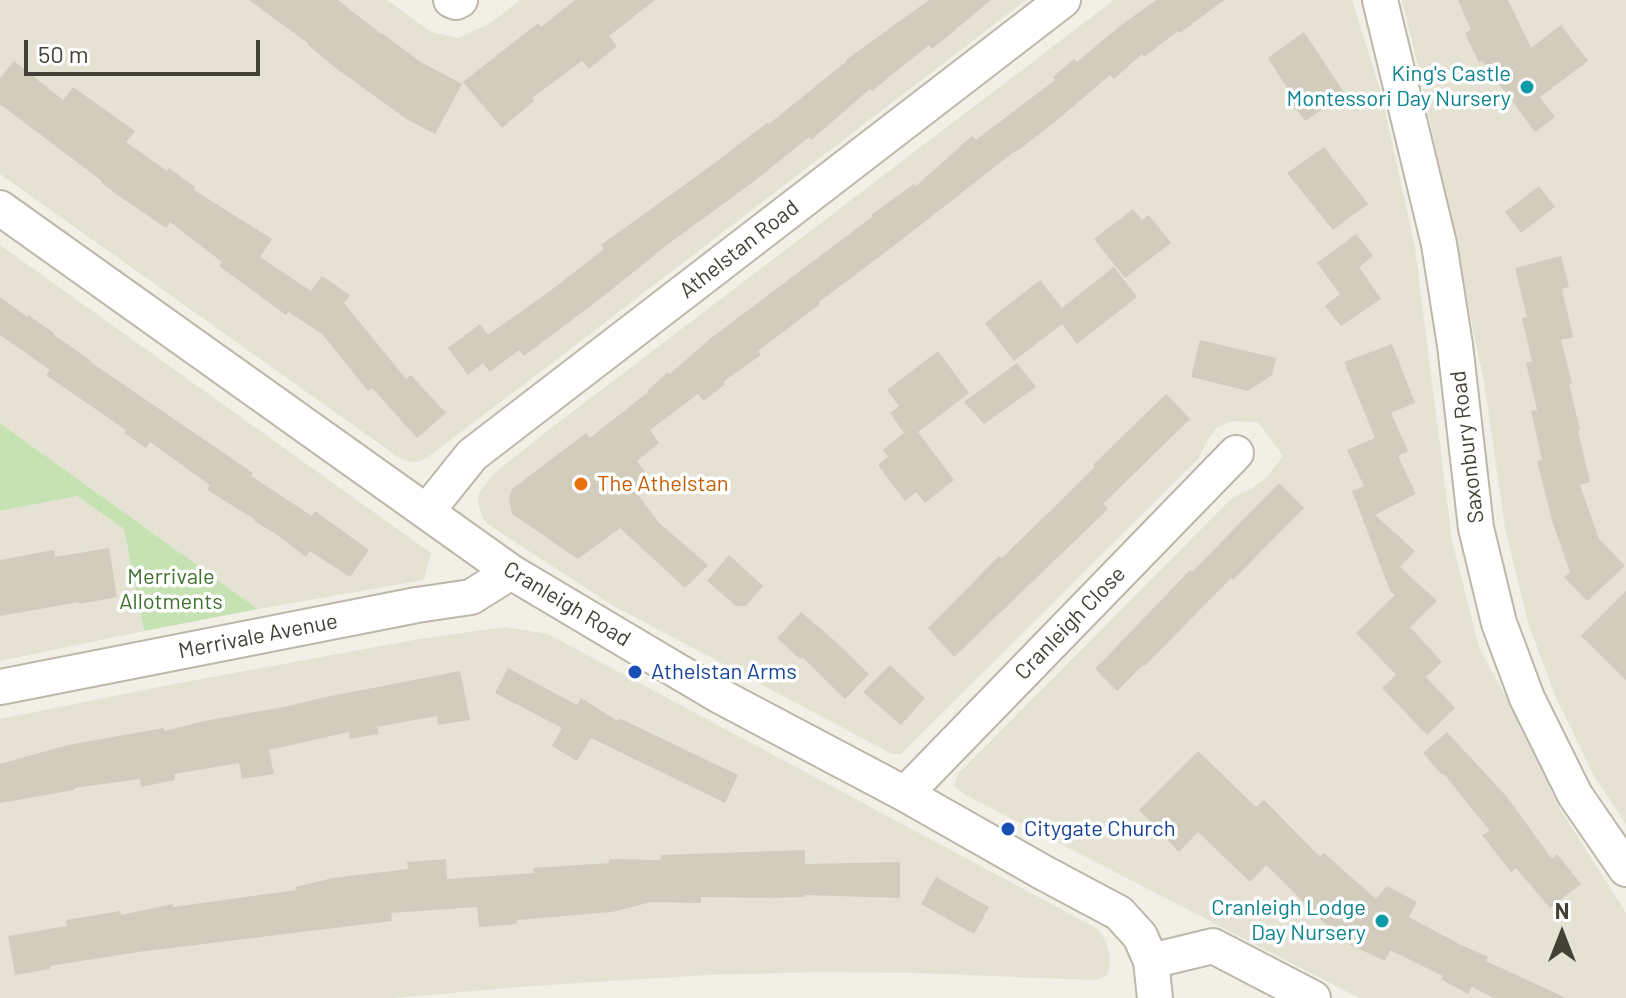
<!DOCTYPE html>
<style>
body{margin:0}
#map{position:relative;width:1626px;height:998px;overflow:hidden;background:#f1efe6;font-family:Barlow,sans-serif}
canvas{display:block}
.north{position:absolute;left:1522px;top:894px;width:80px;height:80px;-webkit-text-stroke:6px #fff;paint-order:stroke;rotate:0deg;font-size:22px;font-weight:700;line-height:32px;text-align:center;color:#434036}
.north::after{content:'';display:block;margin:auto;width:28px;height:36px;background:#434036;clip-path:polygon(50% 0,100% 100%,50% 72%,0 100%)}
.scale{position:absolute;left:24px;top:40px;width:236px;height:36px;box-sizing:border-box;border:4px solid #434036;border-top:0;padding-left:10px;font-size:24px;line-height:28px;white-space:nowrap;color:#434036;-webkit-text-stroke:6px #fff;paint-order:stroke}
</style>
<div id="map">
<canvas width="1626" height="998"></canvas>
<div class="north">N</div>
<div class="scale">50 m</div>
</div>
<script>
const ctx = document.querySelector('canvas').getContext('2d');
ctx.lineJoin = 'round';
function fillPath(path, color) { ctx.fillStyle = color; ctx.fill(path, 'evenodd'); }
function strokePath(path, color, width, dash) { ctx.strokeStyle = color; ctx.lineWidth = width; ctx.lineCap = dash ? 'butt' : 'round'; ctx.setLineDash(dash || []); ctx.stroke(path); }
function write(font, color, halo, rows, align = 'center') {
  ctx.font = font + ' Barlow,sans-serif'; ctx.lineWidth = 7; ctx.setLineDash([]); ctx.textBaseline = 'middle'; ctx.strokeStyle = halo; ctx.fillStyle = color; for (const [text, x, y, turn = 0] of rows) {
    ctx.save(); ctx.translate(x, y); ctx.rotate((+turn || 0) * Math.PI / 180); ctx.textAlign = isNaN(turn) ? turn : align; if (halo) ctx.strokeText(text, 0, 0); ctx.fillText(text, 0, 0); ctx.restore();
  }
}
fillPath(new Path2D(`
 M0 0H387L431 32 459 38 489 24 520 0H1026L535 376 428 457 417 462 407 461 398 457 0 174Z
 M1114 0H1352L1381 93 1415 247 1452 541 1479 647 1517 718 1560 809 1626 913V998H1359L964 794 954 786 958 774 1232 498 1252 488 1266 478 1283 456 1258 422 1233 421 1216 428 1207 441 1198 459 901 754H892L612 605 489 525 482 517 479 506 478 495 492 475 546 432Z
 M1402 0H1626V824L1594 776 1555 695 1528 623 1505 528 1484 382 1421 78Z
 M0 245 431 553 424 580 258 609 0 423Z
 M77 496 124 529 144 631 0 661V511Z
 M505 627 548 634 1098 929 1106 942 1109 953 1110 969 1106 976 1099 979 1092 980 916 973 821 972 707 975 532 986 394 998H0V719L169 685 419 639Z`), '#e5e2d4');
fillPath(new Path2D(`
 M0 423 258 609 144 631 124 529 77 496 0 511Z`), '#c6e2b2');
fillPath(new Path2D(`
 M249 0H338L381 34 382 33 419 61 462 84 435 134 408 120 337 69 308 45 309 44Z
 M575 0H655L609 36 617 46 589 69 582 61 532 98 534 101 502 128 463 82 538 23 541 27Z
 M929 0H991L932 49 929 45 872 91 870 89 811 140 809 137 753 182 671 242 605 295 524 356 519 350 490 372 483 363 468 375 448 348 480 324 488 335 550 291 604 249 601 245 712 165 768 122 769 124 847 61 846 60Z
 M1156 0H1224L1180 33 1178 31 1144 57 1142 54 1114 79 1110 75 1055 122 1016 152 1015 151 904 238 819 302 820 304 758 351 761 355 723 382 725 384 704 401 698 394 650 430 659 443 637 461 651 480 636 492 659 523 708 565 685 588 620 528 578 559 512 514 509 499 512 489 586 433 590 438 648 392 647 391 668 372 670 374 711 338 872 217 871 215 914 184 916 186 972 136 976 140 1055 80 1053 77 1074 59 1077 62 1120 26Z
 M1458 0H1508L1531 48 1561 25 1588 61 1540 97 1555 117 1535 132 1482 61 1479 63 1465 33 1471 30Z
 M1304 32 1345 94 1305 121 1289 100 1293 97 1268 58Z
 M14 61 63 100 73 87 135 131 126 142 167 171 169 168 195 187 194 190 272 239 260 257 311 291 322 276 350 295 344 303 406 379 411 375 446 413 417 438 372 388 368 391 322 334 288 312 286 315 219 266 222 262 170 222 166 228 120 197 101 182 102 181 0 104V78Z
 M1324 147 1368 204 1333 230 1287 173Z
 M1539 186 1555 207 1521 233 1505 212Z
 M1133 209 1142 220 1149 215 1171 243 1125 278 1094 239Z
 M1356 234 1373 256 1359 267 1381 299 1341 326 1325 306 1340 294 1317 263Z
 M1561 256 1569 287 1562 289 1573 337 1561 340 1572 383 1569 384 1580 430 1578 431 1590 482 1580 485 1599 539 1625 566 1587 601 1564 577 1570 572 1552 520 1537 461 1542 460 1531 411 1537 410 1526 363 1532 361 1522 318 1527 317 1515 268Z
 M1114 267 1137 297 1077 344 1062 324 1014 361 985 323 1040 280 1062 308Z
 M0 297 27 317 28 315 54 333 53 334 90 360 89 361 253 473 251 476 312 516 315 511 369 550 350 577 310 551 306 557 276 534 254 521 256 520 207 490 210 485 150 442 146 448 124 433 126 430 46 375 50 370 0 335Z
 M1200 340 1276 358 1272 375 1248 391 1191 377Z
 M1392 344 1415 403 1391 413 1408 451 1398 456 1416 494 1375 515 1415 551 1400 567 1437 601 1410 627 1442 662 1426 677 1455 708 1427 735 1382 688 1396 675 1356 633 1395 595 1390 591 1352 491 1364 486 1347 450 1375 438 1344 362Z
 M938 351 969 393 918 432 954 480 925 503 916 492 905 501 878 465 888 457 883 450 904 433 890 413 899 406 887 390Z
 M1017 363 1036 387 984 424 964 402Z
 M1166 394 1190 419 1103 504 1108 509 954 657 928 628 999 556 1002 558 1095 467 1093 465Z
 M1279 483 1304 508 1233 580 1231 578 1145 666 1143 665 1117 691 1095 669 1190 570 1192 572Z
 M109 548 117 597 79 604V602L0 616V560L54 550 55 557Z
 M729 555 763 586 746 606H736L707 581Z
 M1626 591V680L1581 636Z
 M801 612 835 641 869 674 845 699 802 657 800 659 777 638Z
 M890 665 925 698 901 725 863 692Z
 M508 668 577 705 581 698 618 721 619 718 738 775 725 803 591 738 577 761 552 746 562 728 495 693Z
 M460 671 470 720 438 725 437 716 377 727 379 734 350 739 349 732 269 750 274 774 242 779 239 763 174 774 175 780 141 787 140 779 74 788V790L0 803V764L68 745 164 728 165 731 204 721 284 707 326 697Z
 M1447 732 1507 797 1552 859 1557 854 1581 884 1550 908 1516 868 1511 872 1482 835 1490 831 1444 774 1442 775 1423 753Z
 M1198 751 1256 807 1264 800 1320 857 1324 853 1376 899 1387 886 1417 902 1409 917 1459 944 1488 957 1486 961 1566 998H1494L1472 987 1468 994 1441 979 1443 976 1390 950 1385 961 1344 942 1266 865 1250 882 1198 832 1179 852 1139 810Z
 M805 850V864L900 862V898L805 895V897L771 898 701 897V903L651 902 612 912 517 920V924L479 927 477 907 391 913 392 921 138 952 50 966V969L15 975 8 936 67 926 66 920 120 911 121 915 173 904V907L296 890 295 887 333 878 408 869 407 862 446 859 447 879 534 873 533 868 609 863V859L661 860V855Z
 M936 877 989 907 974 934 921 904Z`), '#d2ccbc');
const minor = new Path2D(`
 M451 0 456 2 460 0
 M1380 0 1439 244 1455 345 1476 528 1499 623 1527 698 1575 795 1626 869
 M0 208 511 572 718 695 905 794 1044 873 1119 913 1140 936 1151 961 1155 998
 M427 511 472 455 1063 0
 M0 687 417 605 471 597 511 572
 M905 794 1236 453
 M1151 961 1213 946 1313 998`);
strokePath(minor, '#bcb8a9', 38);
strokePath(minor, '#fff', 34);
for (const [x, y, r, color] of [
 [1527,87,8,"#0f9aa8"],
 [581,484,8,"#e8710a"],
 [635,672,8,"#1a4fb4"],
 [1008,829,8,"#1a4fb4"],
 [1382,921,8,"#0f9aa8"]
]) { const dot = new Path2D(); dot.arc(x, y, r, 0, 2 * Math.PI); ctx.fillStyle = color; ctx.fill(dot); strokePath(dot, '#fff', 3); }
write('22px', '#0d838f', '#fff', [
 ["King's Castle",1511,74],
 ["Montessori Day Nursery",1511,99],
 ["Cranleigh Lodge",1366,908],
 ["Day Nursery",1366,933]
], 'right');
write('22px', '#434036', '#fff', [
 ["Athelstan Road",739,249,-38],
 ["Saxonbury Road",1467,447,-97],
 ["Cranleigh Road",567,604,31],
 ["Cranleigh Close",1070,623,-46],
 ["Merrivale Avenue",258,636,-11]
]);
write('22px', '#c56008', '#fff', [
 ["The Athelstan",597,484]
], 'left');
write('22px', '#3f702e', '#fff', [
 ["Merrivale",171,577],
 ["Allotments",171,602]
]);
write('22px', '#164399', '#fff', [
 ["Athelstan Arms",651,672],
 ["Citygate Church",1024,829]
], 'left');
</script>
